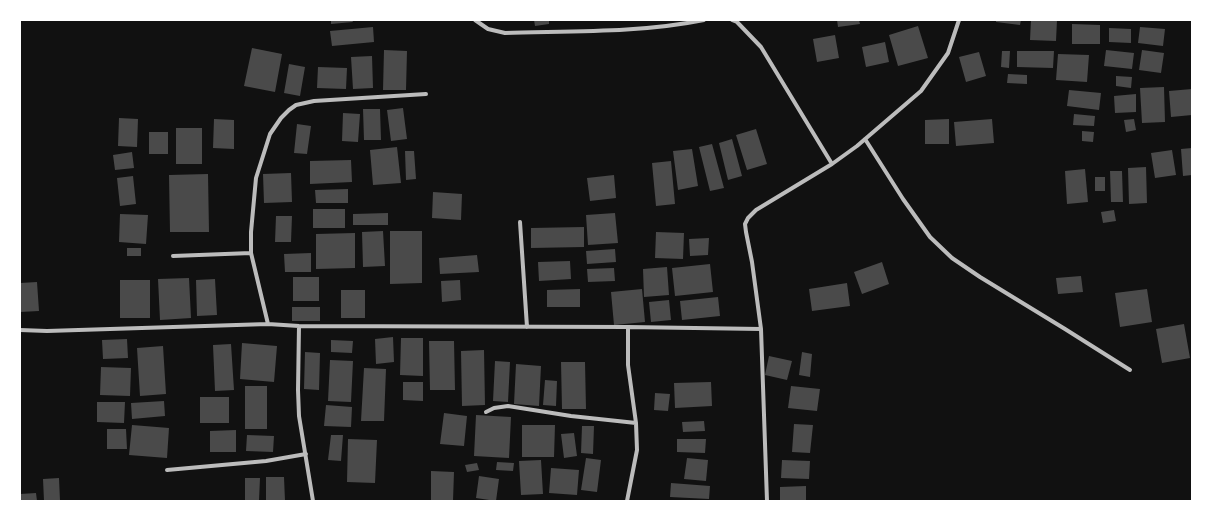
<!DOCTYPE html>
<style>
body{margin:0}
#map{position:relative;width:1212px;height:521px;overflow:hidden;background:#111;font-family:Georgia,serif}
canvas{display:block}
.frame{position:absolute;inset:0;border:21px solid #fff;pointer-events:none}
</style>
<div id="map">
<canvas width="1212" height="521"></canvas>
<div class="frame"></div>
</div>
<script>
const ctx = document.querySelector('canvas').getContext('2d');
ctx.lineJoin = 'round';
function fillPath(path, color) { ctx.fillStyle = color; ctx.fill(path, 'evenodd'); }
function strokePath(path, color, width, dash) { ctx.strokeStyle = color; ctx.lineWidth = width; ctx.lineCap = dash ? 'butt' : 'round'; ctx.setLineDash(dash || []); ctx.stroke(path); }
fillPath(new Path2D(`
 M331 20H352L353 22 331 24Z
 M534 20H549V24L535 26Z
 M837 20H859L860 24 838 27Z
 M996 20H1021L1020 25 996 22Z
 M1031 20H1057L1056 41 1030 40Z
 M1072 24 1100 25V44H1072Z
 M918 26 928 58 898 66 889 35Z
 M373 27 374 42 332 46 330 31Z
 M1140 27 1165 29 1163 46 1138 43Z
 M1109 28 1131 29V43L1109 42Z
 M835 35 839 58 817 62 813 39Z
 M885 42 889 62 866 67 862 47Z
 M252 48 282 54 275 92 244 86Z
 M384 50 407 51 406 90H383Z
 M1106 50 1134 53 1132 69 1104 66Z
 M1142 50 1164 53 1161 73 1139 70Z
 M1002 51H1010L1009 68 1001 67Z
 M1017 51H1054L1053 68 1017 67Z
 M979 52 986 76 966 82 959 57Z
 M1058 54 1089 55 1087 82 1056 80Z
 M372 56 373 88 353 89 351 57Z
 M289 64 305 67 300 96 284 93Z
 M318 67 347 68 346 89 317 88Z
 M1008 74 1027 75V84L1007 83Z
 M1116 76 1132 77 1131 88 1116 86Z
 M1164 87 1165 122 1142 123 1140 88Z
 M1192 89V115L1171 117 1169 91Z
 M1069 90 1101 93 1099 110 1067 106Z
 M1136 94V112L1115 113 1114 96Z
 M403 108 407 139 391 141 387 110Z
 M363 109H380L381 140H364Z
 M343 113 360 114 358 142 342 141Z
 M1074 114 1095 116 1094 126 1073 125Z
 M119 118 138 119 137 147 118 146Z
 M214 119 234 120V149L213 148Z
 M949 119V144H925V120Z
 M992 119 994 143 956 146 954 122Z
 M1134 119 1136 130 1126 132 1124 120Z
 M297 124 311 126 307 154 294 153Z
 M176 128H202V164H176Z
 M756 129 767 164 747 170 736 135Z
 M1082 131 1094 132 1093 142 1082 141Z
 M149 132H168V154H149Z
 M732 139 742 176 728 180 719 143Z
 M712 144 724 188 710 191 699 147Z
 M397 147 401 183 373 185 370 150Z
 M1192 148V175L1183 176 1181 149Z
 M692 149 698 186 678 190 673 151Z
 M1172 150 1176 175 1155 178 1151 153Z
 M405 151H414L416 179 406 180Z
 M132 152 134 168 115 170 113 155Z
 M351 160 352 182 310 184V161Z
 M671 161 675 204 656 206 652 163Z
 M1146 167 1147 203 1129 204 1128 168Z
 M1085 169 1088 202 1067 204 1065 171Z
 M1110 171H1122L1123 202H1111Z
 M291 173 292 202 264 203 263 174Z
 M208 174 209 232H170L169 175Z
 M614 175 616 198 590 201 587 178Z
 M133 176 136 204 120 206 117 178Z
 M1095 177H1105V191H1095Z
 M348 189V203H316L315 190Z
 M433 192 462 194 461 220 432 218Z
 M313 209H345V228H313Z
 M1114 210 1116 221 1103 223 1101 212Z
 M388 213V225H353V214Z
 M615 213 618 243 588 245 586 215Z
 M120 214 148 215 146 244 119 242Z
 M276 216H292L291 242H275Z
 M584 227V247L531 248V228Z
 M383 231 385 266 363 267 362 232Z
 M390 231H422V283L390 284Z
 M656 232 684 233 683 259 655 258Z
 M355 233V268L316 269V234Z
 M709 238 708 255 690 256 689 239Z
 M127 248H141V256H127Z
 M615 249 616 262 587 264 586 251Z
 M311 253V272H285L284 254Z
 M477 255 479 272 440 274 439 258Z
 M570 261 571 279 539 281 538 262Z
 M882 262 889 284 862 294 854 272Z
 M710 264 713 292 675 296 672 268Z
 M667 267 669 295 644 297 643 269Z
 M614 268 615 281 588 282 587 269Z
 M1081 276 1083 292 1058 294 1056 278Z
 M293 277H319V301H293Z
 M189 278 191 318 160 320 158 279Z
 M215 279 217 315 197 316 196 280Z
 M120 280H150V318H120Z
 M460 280 461 300 442 302 441 281Z
 M37 282 39 311 20 312V283Z
 M847 283 850 306 812 311 809 289Z
 M580 289V307H547V290Z
 M642 289 645 322 614 325 611 292Z
 M1147 289 1152 322 1120 327 1115 293Z
 M341 290H365V318H341Z
 M718 297 720 316 682 320 680 301Z
 M669 300 671 320 651 322 649 302Z
 M292 307H320V321H292Z
 M1184 324 1190 358 1162 363 1156 329Z
 M393 337 394 362 376 364 375 339Z
 M401 338H423V376L400 375Z
 M127 339 128 358 103 359 102 340Z
 M331 340 353 341 352 353 331 352Z
 M429 341H454L455 390H430Z
 M242 343 277 346 274 382 240 379Z
 M231 344 234 390 215 391 213 345Z
 M163 346 166 394 140 396 137 348Z
 M484 350 485 405 462 406 461 351Z
 M305 352 320 353 319 390 304 389Z
 M802 352 812 354 810 377 799 375Z
 M769 356 792 361 787 380 765 375Z
 M330 360 353 361 351 402 328 401Z
 M495 361 510 362 508 402 493 401Z
 M561 362H585L586 409H562Z
 M516 364 541 366 539 406 514 404Z
 M101 367 131 368 130 396 100 395Z
 M364 368 386 369 384 421H361Z
 M545 380 557 381 556 406 543 405Z
 M403 382H423V401L403 400Z
 M711 382 712 406 675 408 674 383Z
 M245 386H267V429H245Z
 M791 386 820 389 817 411 788 408Z
 M655 393 670 394 668 411 654 410Z
 M200 397H229V423H200Z
 M164 401 165 416 132 419 131 403Z
 M97 402H125L124 423 97 422Z
 M326 405 352 407 351 427 324 426Z
 M444 413 467 416 464 446 440 444Z
 M476 415 511 417 509 458 474 456Z
 M704 421 705 431 683 432 682 422Z
 M794 424 813 425 810 453 792 452Z
 M132 425 169 428 167 458 129 455Z
 M522 425H555L554 457H522Z
 M582 426H594L593 454 581 453Z
 M107 429H126L127 449H107Z
 M236 430V452H210V431Z
 M574 433 577 456 564 458 561 434Z
 M247 435 274 436 273 452 246 451Z
 M331 435H343L341 461 328 460Z
 M348 439 377 440 375 483 347 482Z
 M677 439H706L705 453 677 452Z
 M586 458 601 460 597 492 581 490Z
 M687 458 708 460 706 481 684 479Z
 M541 460 543 494 521 495 519 461Z
 M782 460 810 461 809 479 781 478Z
 M497 462 514 463 513 471 496 470Z
 M477 463 479 470 467 472 465 465Z
 M551 468 579 470 577 495 549 493Z
 M431 471 454 472 453 501H431Z
 M479 476 499 479 496 501 476 498Z
 M266 477H284L285 501H266Z
 M59 478 60 501H44L43 479Z
 M245 478H260L259 501H245Z
 M671 483 710 486 709 499 670 497Z
 M806 486V501H780V487Z
 M36 493 37 501H20V494Z`), '#4a4a4a');
strokePath(new Path2D(`
 M475 20 488 29 505 33C571 31 640 33 704 20
 M732 20 737 22 761 47 832 164
 M865 139 903 199 930 237 952 258 980 277 1065 329 1130 370
 M520 222 527 327
 M173 256 251 253
 M268 324 251 253V232L256 178 270 134 281 118 289 110 296 105 314 101 426 94
 M299 326 298 390 299 416 313 501
 M20 330 47 331 268 324 299 326 628 327 761 329
 M486 412 494 408 508 406 571 416 636 423
 M167 470 266 461 306 454
 M627 501 637 450 636 423 628 365V327
 M767 501 761 329 752 262 746 232 745 224 748 218 756 210 832 164 857 146 921 91 948 53 959 20`), '#bcbcbc', 4);
</script>
